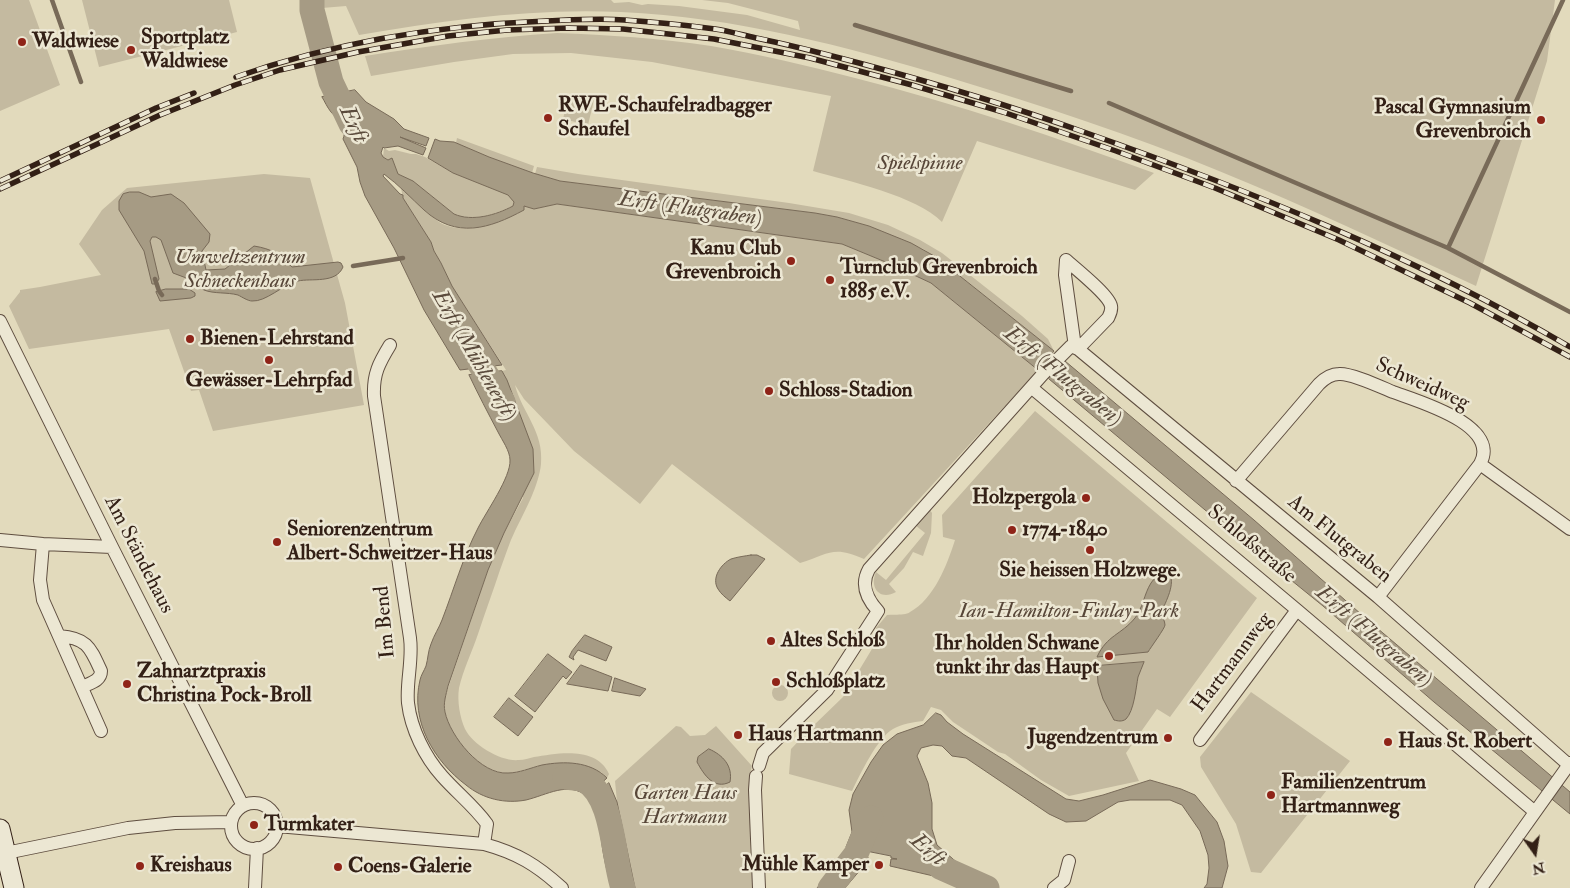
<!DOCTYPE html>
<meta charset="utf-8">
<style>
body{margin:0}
#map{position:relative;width:1570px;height:888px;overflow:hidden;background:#e2dabc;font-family:"IM FELL Double Pica",serif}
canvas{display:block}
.north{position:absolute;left:1510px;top:828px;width:50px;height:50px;-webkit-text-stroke:4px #ece7d3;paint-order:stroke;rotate:167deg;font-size:14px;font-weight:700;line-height:20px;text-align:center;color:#332016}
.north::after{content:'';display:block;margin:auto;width:18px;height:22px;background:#332016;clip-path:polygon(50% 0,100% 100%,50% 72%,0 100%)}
</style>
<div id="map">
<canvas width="1570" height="888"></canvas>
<div class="north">N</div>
</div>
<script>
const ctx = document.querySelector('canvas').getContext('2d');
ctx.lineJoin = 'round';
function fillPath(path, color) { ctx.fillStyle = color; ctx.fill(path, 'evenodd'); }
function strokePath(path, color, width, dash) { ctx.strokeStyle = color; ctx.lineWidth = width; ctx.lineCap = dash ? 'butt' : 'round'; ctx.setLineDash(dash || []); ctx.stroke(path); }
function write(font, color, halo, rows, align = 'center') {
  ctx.font = font + ' "IM FELL Double Pica",serif'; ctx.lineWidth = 5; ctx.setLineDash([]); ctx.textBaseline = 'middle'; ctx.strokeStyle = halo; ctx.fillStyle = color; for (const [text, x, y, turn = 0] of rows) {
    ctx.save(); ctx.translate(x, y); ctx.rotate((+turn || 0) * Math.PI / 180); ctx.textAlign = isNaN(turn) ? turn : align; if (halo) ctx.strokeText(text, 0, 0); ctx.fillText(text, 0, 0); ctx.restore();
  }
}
fillPath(new Path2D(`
 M0 0H29L60 85 0 111Z
 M82 0H229L237 32 99 67Z
 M321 0H611L614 3 629 2 642 5 648 4 679 6 747 15 800 30 798 21 728 3 702 0H1555L1547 61 1476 286C1391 247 1306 206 1219 171 1132 135 1043 106 954 79 845 46 735 17 621 12 531 8 448 20 359 35L346 6 322 8Z
 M557 33C608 35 660 38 711 46 759 54 808 66 855 78 957 104 1056 137 1154 173L1135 190 977 141 942 222C917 196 848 181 813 171L831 96 652 62 571 53 513 54 454 62 371 76 365 56C429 46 492 37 557 33Z
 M569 94 594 100 588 125 563 119Z
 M457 138 534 166 532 173 489 157 456 143Z
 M384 148 389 151 395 150 411 154H416L425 157 453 173 509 195 514 202 513 206C496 214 473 222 454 214L413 181 398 174 392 158 389 160 383 157Z
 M537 167 578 174 789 203 849 213 888 225 920 240 942 253 1022 316 1048 339 1054 351 949 267 923 249 869 226 837 217 815 213 560 181 535 174Z
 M264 174 310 178 345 303 364 405 213 431 199 390 191 391 169 329 29 349 9 306 20 292V290L40 287 101 275 79 244 102 210 127 188Z
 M401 188C410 195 417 204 426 212 432 216 439 223 445 225 471 235 501 222 524 210V206L534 209 557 204 842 244 888 263 931 283 1038 370 864 559C833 545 829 554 800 563L672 464 640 504 574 451 524 399 515 385C522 413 544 431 541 464 539 485 525 511 515 531 509 543 505 557 500 570 493 591 485 613 478 634 472 652 463 670 459 688 457 701 460 718 465 729 473 745 501 762 519 760 524 760 529 758 534 757 558 753 597 746 609 774L607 778 601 772C582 770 563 766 544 766 534 765 517 774 506 773 480 773 449 736 445 711 444 707 445 703 444 700L488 570 504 533 523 498 512 396 507 380 502 371 506 370 452 286 441 263 434 251 431 242 403 198Z
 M1035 411 1257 598 1170 717 1157 709 1126 753 1139 781 1069 796 1041 780 1005 754 998 752 953 722 941 710 931 707 923 721C913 722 902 724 893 729 877 738 860 775 852 791L789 774 791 749 812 727 843 697 878 639 876 628 887 615C894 614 905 616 910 612 934 599 947 565 955 540L943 537 942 515Z
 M930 510 932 513 931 533 923 556 913 552 904 568 889 584 896 592C880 601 869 588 876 572L886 580 925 533 915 525Z
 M772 693a8 8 0 1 1 16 0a8 8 0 1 1-16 0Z
 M1251 692 1350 761 1261 873 1251 872 1236 824 1201 767 1200 757Z
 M676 726 681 727 690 736 705 735 716 726 752 766 750 775V848L753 888H635L617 802 615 781Z`), '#c4baa0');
const water = new Path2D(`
 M355 90 366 102 394 119 404 129 429 138 426 146 400 137 426 148 423 155 398 146 384 148 383 147 381 153 383 157 388 160 392 158 398 174 413 181 454 214C472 222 496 215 513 206L514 202 508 195 453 173 428 158 435 139 440 141 454 142 489 157 533 173 560 181 815 213 837 217 869 226 911 243 936 257 1054 351 1038 370 931 283 888 263 842 244 557 204 534 209 524 206V210C489 229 456 239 424 210 411 198 399 185 384 174L383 176 400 194 403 195V198L431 242 434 251 441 263 452 286 502 365 460 370 424 310 394 248 365 196 360 182 357 167 343 139C348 126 338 120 331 112 327 107 325 102 322 97Z
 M130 192H139L151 197 171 194 184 203 210 234 209 242 202 251 206 270 225 269 254 246C272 249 280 254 292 267L338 262 341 263 343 267C336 284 311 278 298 281 282 285 266 302 252 301 248 301 242 297 238 295 227 292 214 294 204 290 200 288 198 286 197 282L173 273 161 240 156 237H152L150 241 159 279 156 284H152L144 251 119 210V201L123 194Z
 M166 289H189L195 293V296L191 298 160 301 156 292Z
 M1065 361 1254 520 1370 622 1570 792V814L1434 702 1323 606 1217 520 1049 379Z
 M502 371 507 380 533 449 534 473 504 533 488 570 448 686C446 695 443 703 445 712 450 736 481 775 508 773 519 773 530 768 542 765 564 761 590 761 607 778L587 796C568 781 547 795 526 800 505 804 483 799 466 785 434 761 410 721 420 680 421 675 424 671 426 666 428 659 428 651 431 644 434 635 439 628 442 620 454 589 463 557 478 528 486 512 511 477 510 460 510 451 502 440 498 432 488 413 478 394 469 375Z
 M751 555H757L765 559 730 601C725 597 721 594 718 589 711 578 721 564 731 559 737 557 745 556 751 555Z
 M1163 572H1169C1176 584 1166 601 1161 613 1162 617 1165 621 1165 625 1165 628 1151 647 1148 652L1097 657C1107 635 1121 635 1135 618 1143 608 1144 594 1151 583 1154 578 1159 575 1163 572Z
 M585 635 612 647 606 661 578 650 573 657 574 660 569 657 572 651Z
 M548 654 572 672 566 679 563 676 535 712 515 696Z
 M1144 662C1142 667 1140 672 1138 677 1136 688 1134 711 1126 719 1122 722 1118 721 1114 720L1103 699 1098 683 1097 666Z
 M581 665 612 677 608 691 567 684Z
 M615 678 646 689 640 696 612 691Z
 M509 698 533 717 518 736 494 717Z
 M936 713 941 715 947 722 963 734 1066 799 1079 801 1103 795 1150 780 1181 789 1195 795 1217 822 1224 841 1228 866 1222 888H1204L1207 884 1209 868 1208 855 1200 831 1182 805 1170 800H1130L1118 802 1086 821 1066 822 1049 814 966 758 952 756 942 746 933 745 921 748 917 756 928 783 932 803V829L937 845 961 866 959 873 951 880 890 866 891 859H897L891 858V856L846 847 852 832 849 810 853 794 871 762 883 745 897 734 923 725Z
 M709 749C723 755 733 766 730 782 714 790 704 775 697 762L698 757Z
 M609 783 617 802 635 888H612C609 878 606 868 604 857 600 838 601 817 591 799Z
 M845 852 868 857 866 869H861L845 888H817L835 867Z`);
fillPath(water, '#a69b84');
strokePath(water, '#786a58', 1);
strokePath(new Path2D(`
 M52 0 81 82
 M855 25 1071 91
 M1109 103 1448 248 1570 312
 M1448 248 1563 0
 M353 266 403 258
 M155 279 159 291 162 295`), '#786a58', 4.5);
strokePath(new Path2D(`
 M312 0V10L331 82 351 124
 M464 338 503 402
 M565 777C570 778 579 778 584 780 614 795 613 860 623 888
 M930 857 940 867 987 888
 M830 888 856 854 871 818`), '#a69b84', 25);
const street = new Path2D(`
 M0 321 112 547 243 806
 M390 345C379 363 373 374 374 396L410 638C413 660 406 682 408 703 411 729 425 757 442 776 457 793 474 806 487 824L484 844
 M1075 347 1065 275 1066 260C1076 269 1109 295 1111 306 1112 311 1110 314 1108 318L1078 349
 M1032 388 1297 610 1535 812
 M1236 481 1319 384C1324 379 1331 374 1339 374 1351 373 1381 387 1393 392 1417 401 1502 425 1480 464L1570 529
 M0 540 43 544 112 547
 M43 544 40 580 43 600 101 731
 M1378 597 1480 464
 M59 636C87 638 90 647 101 671 101 681 90 683 82 687
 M1200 740 1297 610
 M759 766 763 753 827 690 878 611C867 599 860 585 869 569L1043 374 1071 346 1078 349 1378 597 1570 766
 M756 776 755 790 759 888
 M231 826a23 23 0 1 1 46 0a23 23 0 1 1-46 0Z
 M277 826 484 844C517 853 537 865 562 888
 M6 853 128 828 175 823 231 822
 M255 888 257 848
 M1054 888 1064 880 1069 861
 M1481 888 1570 763`);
const secondary = new Path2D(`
 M0 829 14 888`);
strokePath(street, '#5f4e40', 14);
strokePath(secondary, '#332016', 21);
strokePath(street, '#ece7d3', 12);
strokePath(secondary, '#ece7d3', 19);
const rail = new Path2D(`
 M236 77C335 42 441 25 546 21 572 20 598 18 624 20 654 22 685 25 715 29 729 31 742 35 756 38 791 45 825 54 859 63 934 83 1008 105 1081 131 1249 190 1416 257 1570 347
 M0 181 156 108 194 93
 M0 189 160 115 235 85 280 70 358 52 448 36 507 30 569 28 623 29 714 39 810 58 912 85 1003 112 1116 151 1215 188 1339 240 1470 303 1570 357`);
strokePath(rail, '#332016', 5.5);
strokePath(rail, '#ece7d3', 4, [11]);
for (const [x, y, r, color] of [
 [22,42,5,"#8f2418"],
 [131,50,5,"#8f2418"],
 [548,118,5,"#8f2418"],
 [1541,120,5,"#8f2418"],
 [791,261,5,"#8f2418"],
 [830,280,5,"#8f2418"],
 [190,339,5,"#8f2418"],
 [269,360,5,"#8f2418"],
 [769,391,5,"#8f2418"],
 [1086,498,5,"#8f2418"],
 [1012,530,5,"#8f2418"],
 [277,542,5,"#8f2418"],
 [1090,550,5,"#8f2418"],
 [771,641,5,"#8f2418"],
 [1109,656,5,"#8f2418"],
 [776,682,5,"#8f2418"],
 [127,684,5,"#8f2418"],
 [738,735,5,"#8f2418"],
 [1168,738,5,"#8f2418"],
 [1388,742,5,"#8f2418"],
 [1271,795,5,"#8f2418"],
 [254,825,5,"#8f2418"],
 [879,865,5,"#8f2418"],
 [140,866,5,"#8f2418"],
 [338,867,5,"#8f2418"]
]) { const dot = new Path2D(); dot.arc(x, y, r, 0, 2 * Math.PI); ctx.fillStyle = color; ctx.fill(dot); strokePath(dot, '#ece7d3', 2); }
write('bold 21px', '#332016', '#ece7d3', [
 ["Sportplatz",141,38],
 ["Waldwiese",141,62],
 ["Waldwiese",32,42],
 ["RWE-Schaufelradbagger",558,106],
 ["Schaufel",558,130],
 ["Pascal Gymnasium",1531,108,"right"],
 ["Grevenbroich",1531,132,"right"],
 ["Kanu Club",781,249,"right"],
 ["Grevenbroich",781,273,"right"],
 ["Turnclub Grevenbroich",840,268],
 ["1885 e.V.",840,292],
 ["Bienen-Lehrstand",200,339],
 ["Gewässer-Lehrpfad",269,381,"center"],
 ["Schloss-Stadion",779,391],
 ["Holzpergola",1076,498,"right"],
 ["Seniorenzentrum",287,530],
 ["Albert-Schweitzer-Haus",287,554],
 ["1774-1840",1022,530],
 ["Sie heissen Holzwege.",1090,571,"center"],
 ["Altes Schloß",781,641],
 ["Ihr holden Schwane",1099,644,"right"],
 ["tunkt ihr das Haupt",1099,668,"right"],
 ["Zahnarztpraxis",137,672],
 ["Christina Pock-Broll",137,696],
 ["Schloßplatz",786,682],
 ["Haus Hartmann",748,735],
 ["Jugendzentrum",1158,738,"right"],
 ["Haus St. Robert",1398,742],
 ["Familienzentrum",1281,783],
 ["Hartmannweg",1281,807],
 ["Turmkater",264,825],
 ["Mühle Kamper",869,865,"right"],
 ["Kreishaus",150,866],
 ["Coens-Galerie",348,867]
], 'left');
write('italic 21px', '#574638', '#ece7d3', [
 ["Spielspinne",920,164],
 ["Umweltzentrum",240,258],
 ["Schneckenhaus",240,282],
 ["Ian-Hamilton-Finlay-Park",1069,612],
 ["Garten Haus",685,794],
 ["Hartmann",685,818]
]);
write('21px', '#332016', '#ece7d3', [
 ["Schweidweg",1422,385,24],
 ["Am Flutgraben",1339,540,39],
 ["Schloßstraße",1251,545,40],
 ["Am Ständehaus",138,555,63],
 ["Im Bend",386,622,-95],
 ["Hartmannweg",1233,663,-53]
]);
write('italic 22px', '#5b4b3c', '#ece7d3', [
 ["Erft",352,125,65],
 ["Erft (Flutgraben)",690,210,8],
 ["Erft (Mühlenerft)",473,356,60],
 ["Erft (Flutgraben)",1062,377,39],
 ["Erft (Flutgraben)",1373,637,40],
 ["Erft",927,851,41]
]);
</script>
